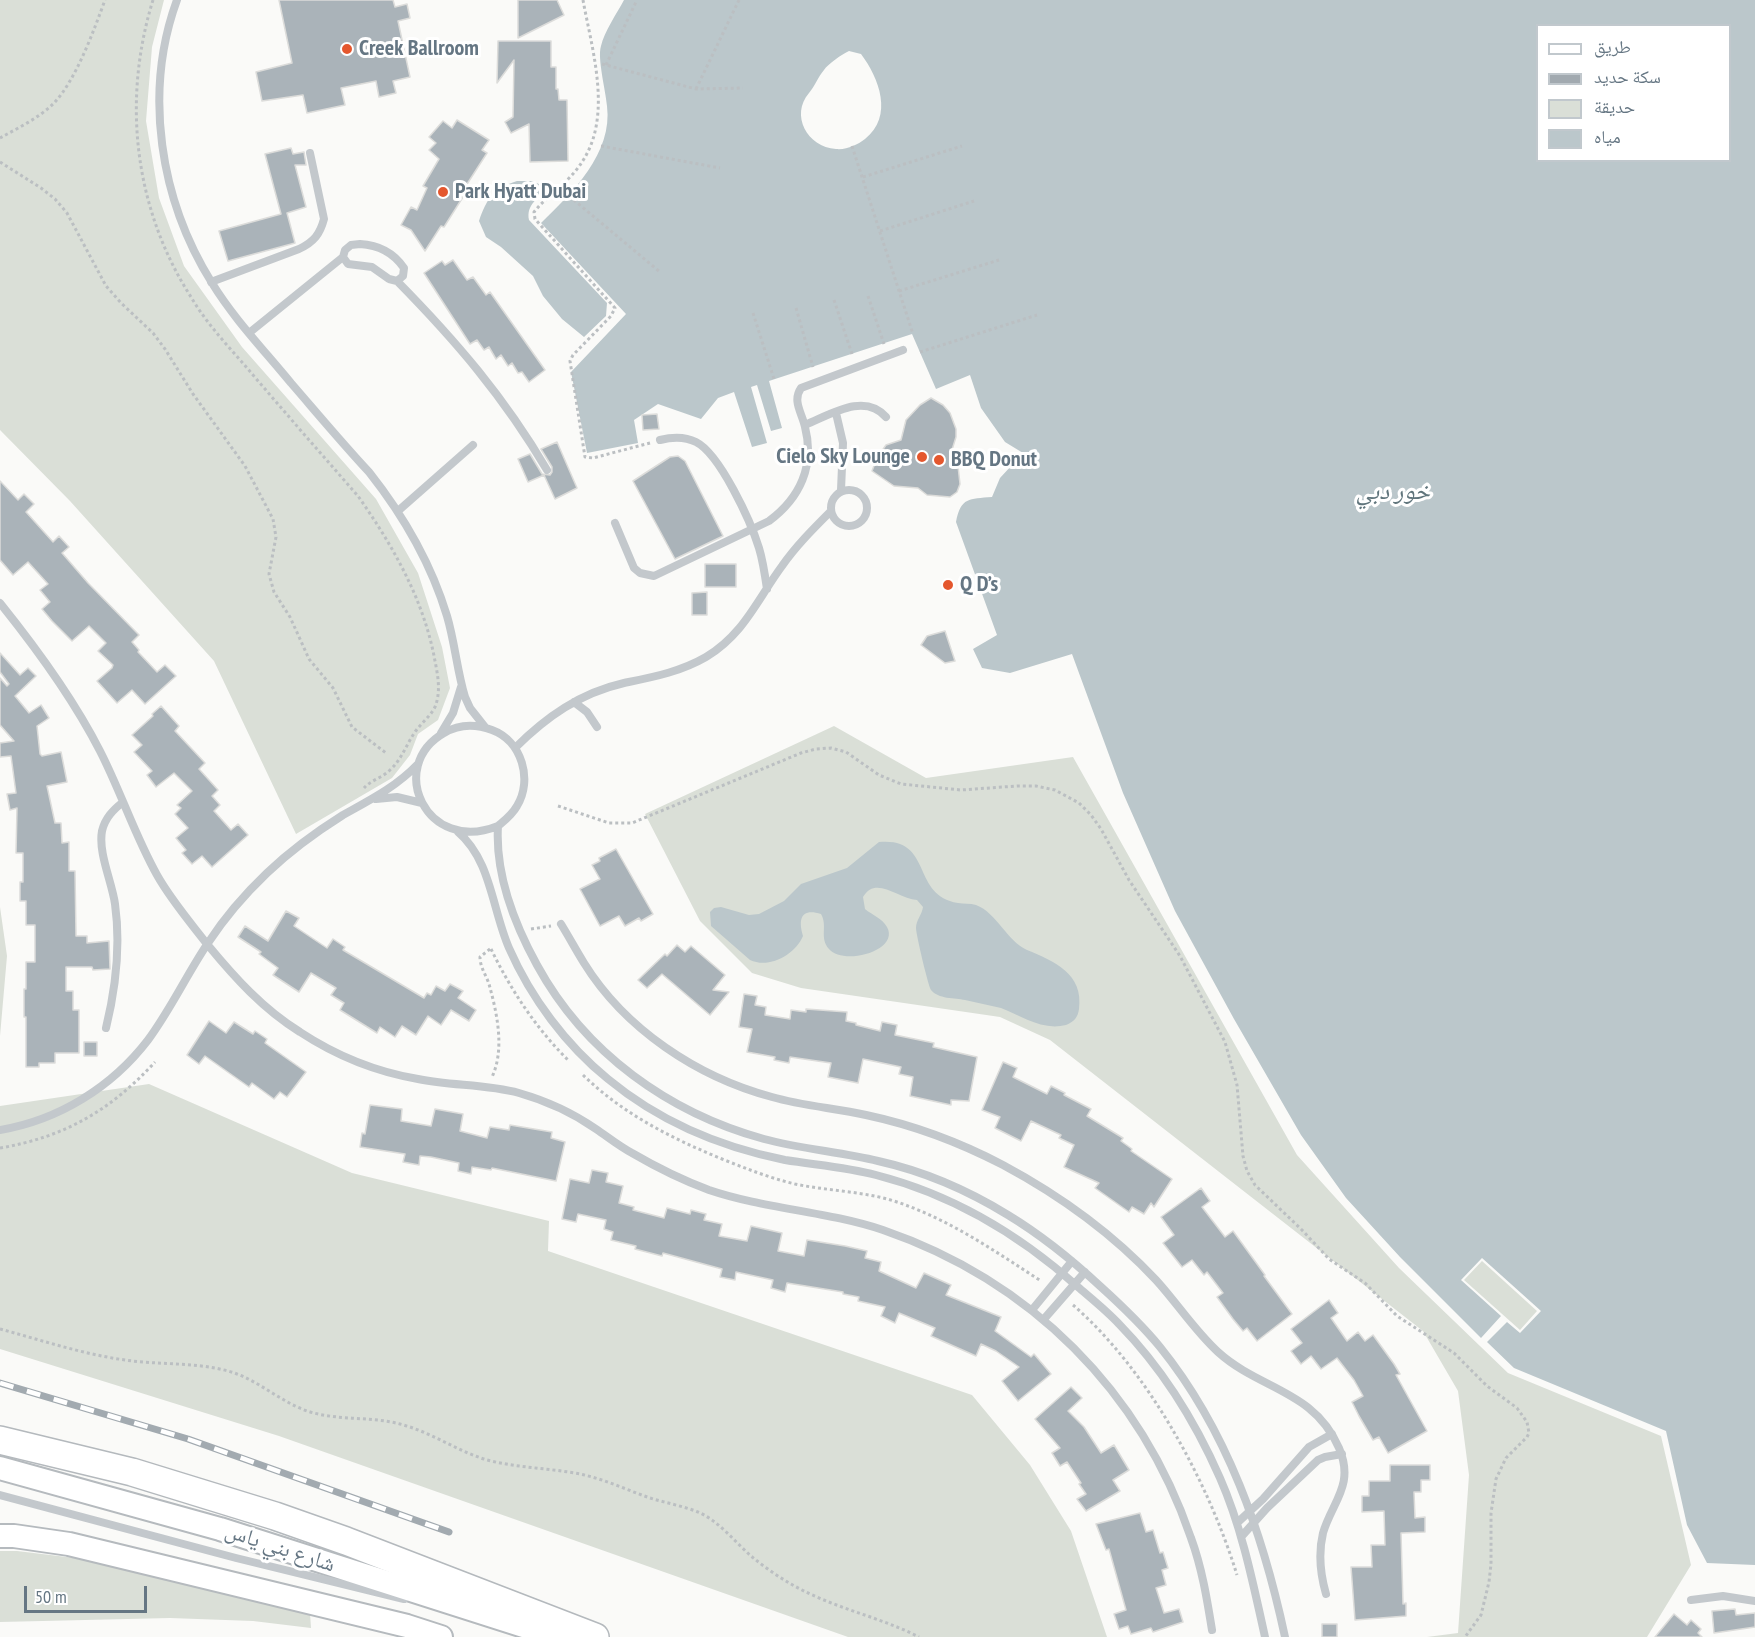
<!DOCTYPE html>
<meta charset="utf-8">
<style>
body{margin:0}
#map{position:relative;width:1755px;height:1637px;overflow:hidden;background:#fafaf8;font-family:"PT Sans Narrow","Noto Naskh Arabic",sans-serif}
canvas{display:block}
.legend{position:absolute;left:1536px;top:24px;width:195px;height:138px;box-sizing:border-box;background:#fff;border:2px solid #c1c8cd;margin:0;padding:8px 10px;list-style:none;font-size:18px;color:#657683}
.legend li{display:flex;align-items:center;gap:12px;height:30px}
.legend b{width:30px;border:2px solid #c1c8cd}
.scale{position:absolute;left:24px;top:1586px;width:123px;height:27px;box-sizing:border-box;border:3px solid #657683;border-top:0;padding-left:8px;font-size:18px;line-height:21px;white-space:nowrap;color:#657683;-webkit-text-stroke:4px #fff;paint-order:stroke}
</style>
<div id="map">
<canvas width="1755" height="1637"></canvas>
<ul class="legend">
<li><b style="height:8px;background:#fff"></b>طريق</li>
<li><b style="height:8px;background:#a2aab0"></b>سكة حديد</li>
<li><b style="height:16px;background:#dadfd7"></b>حديقة</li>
<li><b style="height:16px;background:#bbc7cb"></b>مياه</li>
</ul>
<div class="scale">50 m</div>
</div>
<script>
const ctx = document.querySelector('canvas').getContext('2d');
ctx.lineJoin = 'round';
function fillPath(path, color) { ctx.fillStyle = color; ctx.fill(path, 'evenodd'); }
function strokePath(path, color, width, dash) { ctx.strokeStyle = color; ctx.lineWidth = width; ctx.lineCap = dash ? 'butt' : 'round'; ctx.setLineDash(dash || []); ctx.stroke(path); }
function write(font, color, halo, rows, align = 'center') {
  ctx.font = font + ' "PT Sans Narrow","Noto Naskh Arabic",sans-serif'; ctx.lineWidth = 6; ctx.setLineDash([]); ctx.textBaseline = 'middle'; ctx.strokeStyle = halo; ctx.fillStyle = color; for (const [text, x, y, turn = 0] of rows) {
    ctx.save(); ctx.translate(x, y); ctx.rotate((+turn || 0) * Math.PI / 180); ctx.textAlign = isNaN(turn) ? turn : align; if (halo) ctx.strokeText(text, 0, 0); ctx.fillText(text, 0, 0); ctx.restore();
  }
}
fillPath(new Path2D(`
 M0 0H164L152 47 146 121 159 198 184 266 242 347 376 499 418 573 442 647 450 688 438 720 418 734 410 755 392 778 296 834 214 661 70 501 0 430Z
 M834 726 926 778 1073 757 1297 1155 1399 1268 1508 1373 1661 1436 1691 1565 1647 1637H1427L1458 1633 1469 1475 1458 1391 1423 1331 1050 1040 1000 1017 801 988 752 973 700 921 645 814Z
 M0 907 7 956 0 1036Z
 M149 1084 352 1173 549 1221 548 1251 972 1395 1030 1465 1071 1531 1107 1637H848L279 1436 0 1349V1106Z
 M1482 1261 1537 1311 1520 1330 1464 1280Z
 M0 1551H17L75 1558 310 1613 311 1628 253 1621 170 1618 0 1622Z`), '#dadfd7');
fillPath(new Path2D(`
 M624 0H1755V1565L1707 1563 1687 1525 1666 1431 1514 1368 1487 1342 1507 1322 1520 1333 1541 1311 1482 1258 1461 1280 1501 1316 1481 1338 1400 1257 1346 1198 1301 1135 1234 1019 1175 911 1123 793 1072 654 1010 673 982 668 973 649 997 635 956 522C961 497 969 499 992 497L1000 478 1023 453 1005 442 981 408 970 375 936 389 912 334 769 381 782 428 771 431 757 385 751 387 767 443 752 447 734 392 718 398 701 419 658 404 634 420 638 443 587 453 571 372 626 314 541 223C572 193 613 153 607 106 606 92 597 58 601 46 604 32 617 13 624 0ZM1538 26H1730V160H1538ZM849 51 861 54C879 78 894 116 865 139 857 145 847 150 836 149 807 147 790 115 809 93 815 86 818 77 824 70 828 64 842 54 849 51Z
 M517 181H532L548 188C538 198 526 205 529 220L607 303 606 316 584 337 562 319 543 296 533 276 501 247 486 237 479 221C487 198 493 189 517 181Z
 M879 842C934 837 910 895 958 903 964 904 970 903 976 905 997 913 1007 941 1027 950 1054 961 1084 974 1079 1009 1078 1017 1074 1022 1066 1025 1042 1031 1022 1016 1001 1008 989 1005 977 1003 965 1000 955 998 938 999 931 990 928 985 916 934 916 928 916 920 922 915 923 907L917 900C898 899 876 875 863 897L865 909C872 915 882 918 887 927 900 951 843 966 829 949 819 938 828 926 821 914 801 908 798 919 803 936 795 955 769 969 750 960L711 926 710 912 714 908 721 907 749 915 759 914 784 901 801 884 847 868Z`), '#bbc7cb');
const building = new Path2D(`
 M279 0H393L395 7 407 4 410 18 398 21 410 77 393 81 396 93 379 97 376 81 341 88 345 105 307 113 303 95 262 101 256 72 292 63Z
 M518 0H557L564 15 518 38Z
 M498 41H551V67H556V89H558L559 100H567L568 161 530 162 529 124 511 133 505 122 513 117 514 60 497 83Z
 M457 120 489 140 482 150 487 153 460 195 463 197 444 227 441 226 425 251 411 230 401 225 411 207 417 210 427 188 423 186 439 159 429 150 436 143 429 137 443 121 452 128Z
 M291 148 293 154 304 152 306 165H295L306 207 287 213 295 243 228 261 219 231 281 214 265 154Z
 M453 260 467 280 473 277 486 295 490 292 545 370 529 382 522 372 518 373 512 363 508 366 501 355 496 359 489 347 484 350 477 340 470 344 424 273 442 261 445 265Z
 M931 398 943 405 950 413 956 429V437L951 453 958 466 960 484 957 492 950 497 927 495 918 488 894 486 872 471 877 458 886 445 901 440 906 420 920 405Z
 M657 414 659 429 643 430 642 415Z
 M557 442 577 488 555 499 544 475 528 482 518 459 530 454 542 474 550 475 552 472V467L541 449Z
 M678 456 685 461 723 536 675 559 633 481 670 457Z
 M0 481 18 500 24 494 34 504 26 512 53 542 59 536 69 547 62 553 88 583 139 635 132 642 139 650 138 652 157 672 165 665 176 676 145 704 132 690 117 703 97 681 112 668 113 665 98 651 106 643 89 626 72 641 52 621 42 609 50 602 40 590 48 584 28 562 13 575 0 560Z
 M705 564H736V587H705Z
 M707 592V615H692V593Z
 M945 631 955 661 945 663 921 645 927 636Z
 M0 653 20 675 28 668 36 676 15 696 29 713 41 705 49 718 37 726 40 754 42 756 61 752 67 782 47 786 55 823H61L62 843 69 842V871H75L76 936H87V943L109 941 110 969 93 970 92 967H66V991H73V1010H79V1053H55V1063H39V1067H26V1017H24V989H26V962H35V925H26V901H20V882H23V853H16L17 808 10 810 7 794 16 793 11 756 0 757V743L14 741 0 725V678L7 686 9 684 0 672Z
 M161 706 179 726 175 731 205 763 199 769 218 790 212 796 220 805 214 811 231 830 238 824 248 835 212 867 202 856 192 864 182 853 186 850 176 838 188 828 175 814 181 808 177 805 192 791 174 773 156 787 147 775 152 771 134 752 142 745 132 735 153 716 152 714Z
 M616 849 653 914 641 921 639 918 625 926 619 916 600 926 580 889 600 879 592 865 600 861 599 858Z
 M286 911 299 918 294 926 327 948 333 939 345 947 343 950 424 998 427 993 431 995 436 986 445 991 450 984 463 991 458 998 476 1010 469 1021 451 1010 441 1025 428 1016 416 1035 402 1026 395 1037 380 1027 377 1033 340 1010 344 1003 331 995 336 988 311 973 299 992 273 975 278 968 259 954 261 952 238 937 245 926 268 941Z
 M677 945 685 952 691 946 725 975 713 990 729 992 710 1015 662 974 647 988 638 980 665 954 667 956Z
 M744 994 757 996 755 1005 766 1007 765 1015 790 1019 791 1010 806 1012V1009L847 1012 846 1021 856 1023V1025L880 1031 882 1022 897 1025 895 1035 934 1043 933 1047 977 1057 969 1101 951 1100V1105L910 1096 913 1077 899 1074 901 1067 868 1060 863 1059 858 1083 828 1077 831 1063 790 1057 789 1063 774 1060 775 1057 747 1052 752 1029 739 1027Z
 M209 1021 226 1033 234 1022 253 1034 255 1031 267 1039 265 1043 306 1072 287 1097 280 1092 274 1099 252 1083 249 1087 205 1056 199 1064 187 1055Z
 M84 1042H97V1056H84Z
 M1003 1062 1017 1068 1013 1077 1047 1094 1051 1086 1065 1093 1064 1095 1091 1109 1087 1116 1123 1138 1121 1141 1132 1149 1131 1151 1172 1179 1154 1207 1151 1203 1144 1214 1132 1207 1129 1212 1095 1188 1099 1183 1064 1167 1074 1145 1059 1138 1061 1135 1031 1121 1021 1141 995 1128 1000 1117 982 1110Z
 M370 1105 402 1109 401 1121 431 1126 435 1109 463 1114 460 1131 487 1138 490 1127 509 1130 510 1125 552 1132 551 1138 565 1142 556 1181 492 1168 491 1170 472 1167 471 1174 458 1171 459 1163 431 1157 420 1156 419 1165 403 1162 405 1154 360 1147 362 1133 365 1134Z
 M592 1170 608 1173 606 1182 623 1186 619 1203 634 1207 633 1210 664 1218 667 1208 690 1214 691 1210 706 1214 704 1220 722 1224 719 1236 747 1241 751 1226 782 1233 778 1251 804 1256 807 1240 845 1246 867 1251 865 1258 881 1262 879 1271 916 1288 924 1273 951 1285 946 1295 1001 1317 995 1331 1031 1357 1034 1354 1051 1374 1018 1401 1002 1381 1019 1367 996 1351 981 1344 976 1356 931 1336 935 1328 899 1313 895 1323 881 1316 885 1307 858 1301 859 1297 843 1294V1292L787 1283 785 1292 771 1288 773 1280 736 1272 735 1280 720 1277 722 1269 663 1253 662 1256 635 1249 636 1246 611 1240 613 1232 604 1229 606 1220 578 1214 576 1222 562 1219 570 1179 589 1183Z
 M1201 1188 1210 1201 1202 1207 1225 1237 1233 1231 1265 1275 1264 1276 1292 1314 1257 1341 1247 1328 1243 1331 1233 1319 1217 1297 1223 1293 1207 1272 1204 1275 1192 1260 1182 1267 1163 1243 1174 1235 1161 1217Z
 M1329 1300 1338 1313 1331 1318 1347 1341 1358 1332 1365 1341 1373 1335 1394 1364 1400 1374 1396 1375 1427 1431 1388 1453 1379 1437 1373 1440 1359 1416 1352 1402 1363 1396 1354 1380 1337 1358 1321 1369 1311 1356 1301 1364 1291 1351 1302 1343 1291 1329Z
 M1071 1387 1082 1398 1068 1411 1084 1427 1101 1453 1114 1445 1129 1470 1113 1480 1120 1491 1086 1511 1077 1499 1086 1494 1079 1484 1081 1483 1067 1462 1060 1466 1052 1453 1060 1448 1035 1419Z
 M1390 1465H1430V1480H1421V1492H1414L1415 1518 1425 1517V1532L1401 1533 1403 1604 1406 1603V1616L1355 1620 1351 1567H1372L1371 1545H1385L1384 1511 1362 1512V1496H1369V1481H1390Z
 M1140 1513 1146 1532 1153 1530 1160 1553 1163 1552 1168 1568 1162 1570 1166 1585 1156 1588 1164 1613 1179 1609 1183 1622 1153 1632 1151 1628 1131 1634 1128 1626 1119 1629 1114 1614 1126 1610 1109 1549 1106 1550 1096 1524Z
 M1735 1609 1736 1615 1755 1613V1627L1714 1633 1712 1611Z
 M1674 1614 1687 1625 1691 1620 1701 1629 1698 1633 1702 1637H1655Z
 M1322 1624H1337V1637H1322Z`);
fillPath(building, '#aab3b9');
strokePath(building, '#dcdcda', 1.5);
const primary = new Path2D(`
 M0 1468 220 1529 558 1637
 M0 1536H14L69 1544 407 1626 441 1637`);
const highway = new Path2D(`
 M0 1440 132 1472 275 1516 346 1541 595 1637`);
strokePath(primary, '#b5babe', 26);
strokePath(highway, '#b4b9bd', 30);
strokePath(new Path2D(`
 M153 0C122 100 134 208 191 297 208 326 232 350 253 375 288 416 323 456 358 496 393 546 424 600 435 661 438 676 441 692 435 707 430 717 421 723 415 732 406 745 402 759 390 770 382 778 371 780 364 788
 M583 0C592 50 613 116 582 162 572 178 554 192 540 205L534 212 535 219 615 308 611 316 573 355 570 361 585 457 593 458 650 443
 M602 64 696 89 743 88
 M606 65 637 0
 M696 89 739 0
 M0 138C18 128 39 118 54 103 76 80 94 30 105 0
 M601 146 720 168
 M852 146 913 334
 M0 162 41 188 55 199 67 213 106 286 121 303 153 333 165 349 193 394 245 466 273 519 276 537 269 574 274 592 290 617 309 659 333 688 352 727 386 753
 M863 177 962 146
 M569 196 660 272
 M880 231 974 201
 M899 291 999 260
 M868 296 884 344
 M834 300 852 354
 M796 308 813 367
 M753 313 774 379
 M920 352 1037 315
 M558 806 609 823H632L801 753 816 749 831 748 846 752 879 775 901 784 961 790 1017 786H1036L1055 790 1079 803 1091 815 1101 829 1129 880 1180 956 1225 1042 1237 1085 1243 1156 1247 1171 1255 1185 1302 1230 1329 1259 1365 1283 1397 1316 1454 1353 1487 1386 1517 1408 1527 1422 1529 1433 1527 1437 1506 1458 1496 1479 1491 1513V1564L1489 1582 1481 1615 1465 1637
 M531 929 551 926
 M490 949 480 957C480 967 486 975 489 984 497 1013 505 1049 492 1077
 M491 949C511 990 535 1027 568 1060
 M583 1075C623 1114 671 1138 722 1159 747 1169 770 1178 795 1184 828 1191 862 1191 894 1201 949 1219 993 1250 1041 1281
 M0 1148C65 1137 111 1110 155 1062
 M1073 1305C1148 1370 1208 1481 1237 1575
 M0 1329C41 1340 82 1354 125 1360 159 1365 195 1362 228 1371 257 1379 279 1401 307 1411 337 1421 370 1416 400 1424 431 1432 457 1451 487 1460 518 1468 549 1468 580 1474 604 1479 627 1490 650 1498 666 1503 683 1506 698 1512 719 1521 734 1541 751 1556 763 1566 777 1576 791 1584 832 1608 878 1616 919 1637`), '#bbbfc2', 3, [3, 3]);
strokePath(new Path2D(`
 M177 0C143 93 160 200 212 283 234 319 264 350 291 383 317 413 342 443 369 472 403 515 431 563 447 616 455 643 457 671 465 697L470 708 485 727
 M360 244C379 245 393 252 404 268L403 276 397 281 389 279 372 267 348 264 343 257 345 250 351 245Z
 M397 281C456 341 504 397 547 470
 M211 282 299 249C314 242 320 234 324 219L310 153
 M249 333 343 257
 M836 413 843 443 841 490
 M805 425C830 415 864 392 886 417
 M660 440C672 437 684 436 696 442 720 454 751 522 759 548 763 561 765 575 767 589
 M831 508a18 18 0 1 1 36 0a18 18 0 1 1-36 0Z
 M398 511 473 445
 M615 523 634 568 640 573 654 576 769 521C800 498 815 466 805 427 802 413 792 401 801 388L903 350
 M0 603C37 649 73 698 100 751 121 792 135 836 157 875 171 900 190 922 207 944 235 978 263 1009 300 1032 335 1055 377 1072 418 1079 451 1086 486 1084 519 1093 547 1101 573 1113 596 1129 608 1137 619 1146 632 1153 656 1167 682 1180 709 1190 765 1209 826 1211 883 1230 1031 1281 1141 1391 1191 1538 1202 1568 1207 1599 1212 1630
 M574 702 587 712 597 727
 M441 733 453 713 461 687
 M515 748C546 717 580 693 624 683 653 677 680 672 706 657 744 634 757 600 782 566 796 546 813 529 830 512
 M376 799 397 797 422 803
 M498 826C426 855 386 766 444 733 459 724 476 724 492 730 522 741 533 780 517 806 512 815 505 820 498 826 495 875 514 923 537 965 585 1053 669 1113 764 1139 801 1149 841 1152 878 1161 923 1171 969 1191 1008 1215 1041 1235 1072 1260 1100 1286 1121 1305 1142 1325 1160 1347 1227 1430 1263 1534 1285 1637
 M458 832C491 860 492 909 509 948 531 998 566 1045 608 1079 660 1122 720 1147 785 1160 816 1165 846 1167 876 1175 954 1195 1019 1234 1078 1287 1092 1299 1107 1311 1119 1324 1162 1368 1195 1421 1220 1478 1242 1528 1253 1583 1265 1637
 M561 924C569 937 576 950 584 963 625 1029 697 1077 772 1097 803 1106 835 1108 866 1115 913 1125 961 1143 1003 1165 1059 1195 1112 1233 1156 1280 1177 1303 1195 1331 1218 1352 1260 1390 1314 1390 1339 1448 1355 1485 1332 1502 1323 1533 1318 1554 1320 1573 1326 1594
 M106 1028C116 987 121 947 115 904 112 882 98 853 102 831 105 818 113 810 123 802
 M0 1130C59 1120 112 1087 148 1040 171 1009 187 974 208 943 225 917 245 894 267 873 290 851 316 832 343 815 370 800 396 787 418 764
 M1032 1310 1072 1261
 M1044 1319 1085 1272
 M0 1495 236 1558 404 1599
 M1237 1523 1263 1499 1309 1447 1332 1434
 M1241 1537 1267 1508 1318 1460 1325 1457 1342 1454
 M1691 1600 1723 1596 1755 1601`), '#c3c8cc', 8);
strokePath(primary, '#fff', 22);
strokePath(highway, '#fff', 27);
const rail = new Path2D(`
 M0 1383 188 1439 449 1532`);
strokePath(rail, '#a2aab0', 7);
strokePath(rail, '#fff', 4.5, [14]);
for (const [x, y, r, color] of [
 [347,49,6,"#e4572e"],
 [443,192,6,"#e4572e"],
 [922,457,6,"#e4572e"],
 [939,460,6,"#e4572e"],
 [948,585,6,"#e4572e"]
]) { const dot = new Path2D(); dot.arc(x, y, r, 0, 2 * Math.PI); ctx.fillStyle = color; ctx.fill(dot); strokePath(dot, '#fff', 2); }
write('bold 22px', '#657683', '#fff', [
 ["Creek Ballroom",359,49],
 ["Park Hyatt Dubai",455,192],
 ["Cielo Sky Lounge",910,457,"right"],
 ["BBQ Donut",951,460],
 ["Q D’s",960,585]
], 'left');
write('22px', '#657683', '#fff', [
 ["شارع بني ياس",280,1548,18]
]);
write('italic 24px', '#60757c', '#fff', [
 ["خور دبي",1393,492]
]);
</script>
